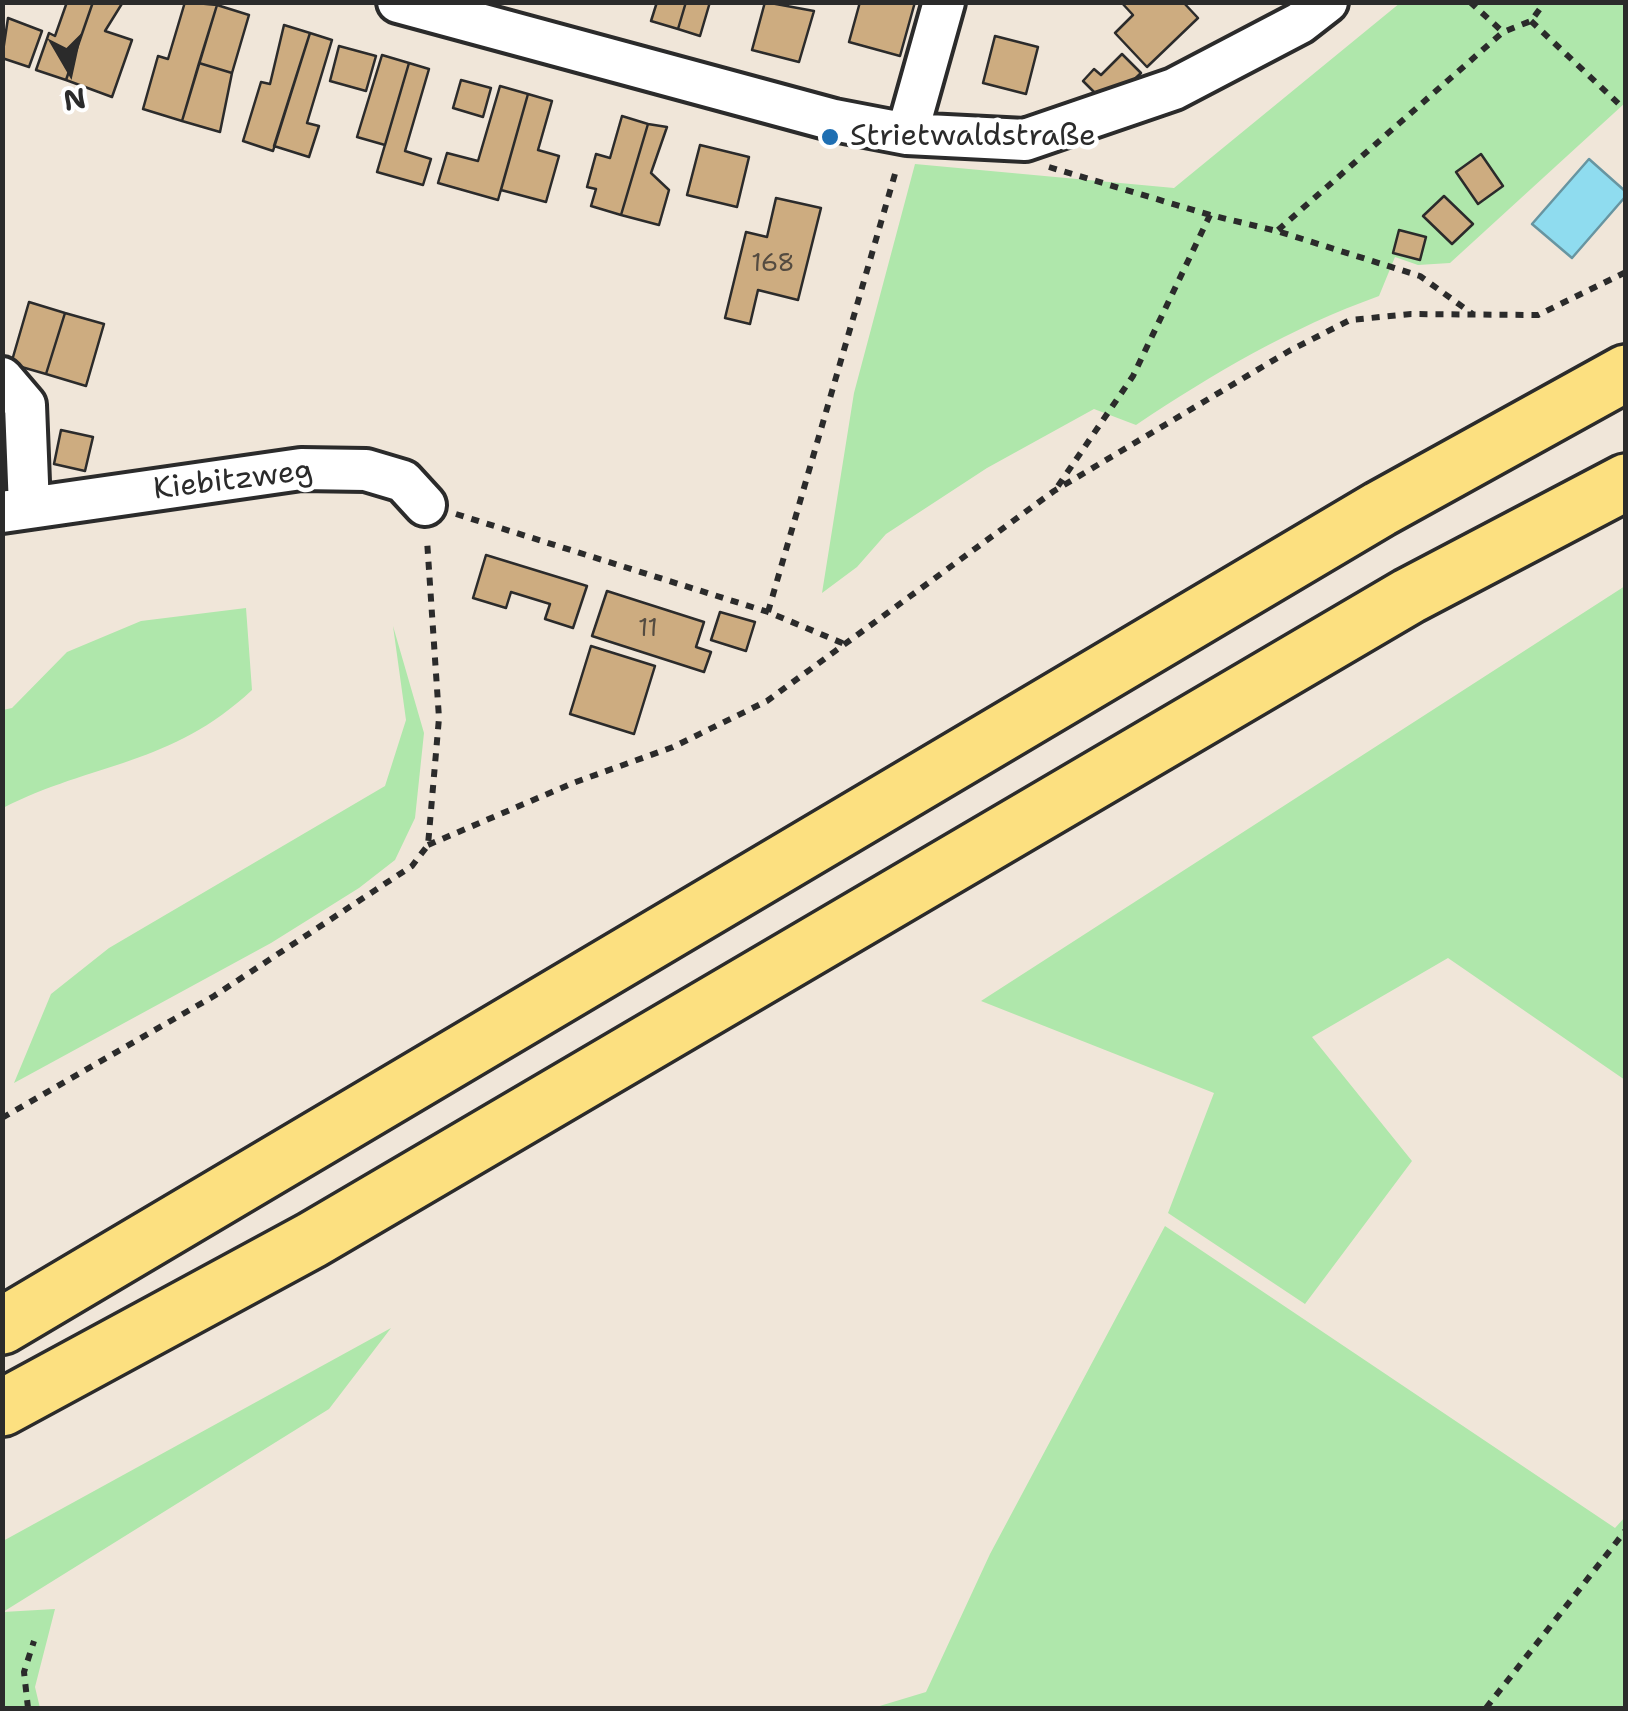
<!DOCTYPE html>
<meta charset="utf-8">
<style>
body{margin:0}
#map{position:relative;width:1628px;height:1711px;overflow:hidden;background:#f0e6d9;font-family:"Shantell Sans",sans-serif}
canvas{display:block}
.frame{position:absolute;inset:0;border:5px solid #2b2b2b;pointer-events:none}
.north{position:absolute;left:20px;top:20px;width:100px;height:100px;-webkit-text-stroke:8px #fff;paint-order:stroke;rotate:171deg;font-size:28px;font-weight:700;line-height:40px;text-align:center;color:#2b2b2b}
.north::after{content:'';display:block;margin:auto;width:35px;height:45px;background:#2b2b2b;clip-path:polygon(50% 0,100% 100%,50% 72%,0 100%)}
</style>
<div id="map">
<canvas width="1628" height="1711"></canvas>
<div class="frame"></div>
<div class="north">N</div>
</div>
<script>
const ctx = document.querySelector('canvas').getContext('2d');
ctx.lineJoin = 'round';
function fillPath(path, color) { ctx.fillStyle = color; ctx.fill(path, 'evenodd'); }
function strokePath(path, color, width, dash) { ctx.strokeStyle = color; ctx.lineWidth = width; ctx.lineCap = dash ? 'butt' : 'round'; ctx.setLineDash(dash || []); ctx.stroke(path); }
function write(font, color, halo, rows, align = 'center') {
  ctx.font = font + ' "Shantell Sans",sans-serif'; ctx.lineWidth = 9; ctx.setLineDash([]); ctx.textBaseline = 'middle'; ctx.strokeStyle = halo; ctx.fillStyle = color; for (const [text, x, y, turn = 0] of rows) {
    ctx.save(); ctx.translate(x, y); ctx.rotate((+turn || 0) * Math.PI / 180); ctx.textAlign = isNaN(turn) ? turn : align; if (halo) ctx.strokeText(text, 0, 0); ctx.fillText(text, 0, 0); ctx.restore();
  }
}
fillPath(new Path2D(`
 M1400 3H1625V103L1450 263 1418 265 1395 257 1379 296C1290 328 1214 373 1136 425L1094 409 987 468 886 534 857 567 822 593 854 393 915 164 1174 188Z
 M1625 586V1080L1448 958 1312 1037 1412 1161 1305 1304 1168 1213 1214 1093 981 1001Z
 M246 608 252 690C171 766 93 762 3 808V710L12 708 67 652 141 621Z
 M393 626 424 733 415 818 395 860 359 888 271 943 14 1083 51 994 109 948 385 786 406 720Z
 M1165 1226 1615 1528 1625 1517V1708H873L926 1692 990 1554Z
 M391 1328 329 1409 3 1612 55 1609 35 1687 40 1708H3V1541Z`), '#afe7ab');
const water = new Path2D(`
 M1589 159 1625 191V197L1572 258 1532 224Z`);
fillPath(water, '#8fdcef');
strokePath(water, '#6795a1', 2.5);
const building = new Path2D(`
 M67 2H93L66 80 36 70 49 33 55 36Z
 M93 2H123L105 31 132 40 112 97 66 80Z
 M185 2 217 5 182 121 143 109 158 56 168 59Z
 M657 2H686L678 29 651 21Z
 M686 2H710L700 36 678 29Z
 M765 2 814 11 799 62 752 50Z
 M860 2H915L900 56 849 42Z
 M1183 2 1198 18 1147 67 1115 33 1133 15 1121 2Z
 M217 5 249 15 232 73 199 63Z
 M8 18 42 31 29 67 2 58Z
 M284 25 310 33 273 151 243 141 261 82 270 84Z
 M310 33 332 40 307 123 319 126 309 157 274 146Z
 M995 36 1038 47 1026 94 983 83Z
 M339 46 376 56 366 91 330 81Z
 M1122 54 1141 73 1118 95 1103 101 1083 81 1094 69 1101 75Z
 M382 55 409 63 385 145 357 137Z
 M199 63 232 73 220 132 182 121Z
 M409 63 429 69 405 151 431 159 423 185 377 172Z
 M461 80 491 88 483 117 453 108Z
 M500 86 528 94 498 200 438 183 447 153 478 161Z
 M528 94 552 101 538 150 559 156 546 202 501 190Z
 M622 116 648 124 621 215 591 206 596 189 587 187 596 154 610 158Z
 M648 124 667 127 651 173 669 190 659 225 621 215Z
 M700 145 749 157 737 207 687 195Z
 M1481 154 1503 186 1478 204 1456 172Z
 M1444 196 1473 224 1452 244 1423 216Z
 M776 198 821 208 798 300 758 290 750 324 725 318 746 232 767 237Z
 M1399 230 1426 237 1420 260 1393 253Z
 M29 302 65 313 46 374 11 364Z
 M65 313 104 324 86 386 46 374Z
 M61 430 93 437 85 471 54 464Z
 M486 555 587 586 573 628 545 619 550 604 511 592 506 608 473 598Z
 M607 591 704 622 696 647 711 652 704 672 592 636Z
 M720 612 755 622 746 651 711 640Z
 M591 646 655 666 634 734 570 714Z`);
fillPath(building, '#cdac80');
strokePath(building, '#2b2b2b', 2.5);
const minor = new Path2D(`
 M398 2 834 120 907 134 1025 140 1174 89 1300 23 1327 2
 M907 134 944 2
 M2 378 25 405 29 508
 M2 512 301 469 366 470 403 481 425 505`);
const motorway = new Path2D(`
 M2 1326 1380 509 1626 373
 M2 1408 312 1240 1409 596 1626 482`);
strokePath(minor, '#2b2b2b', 48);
strokePath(motorway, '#2b2b2b', 62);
strokePath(new Path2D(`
 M1470 2 1503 32
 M1531 21 1620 105
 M1049 167 1210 215
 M1278 230 1503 32 1531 21 1545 2
 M1058 486 1133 376 1210 215 1277 231 1420 276 1474 315
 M456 514 768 612 847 645
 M768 612 897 167
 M428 845 573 783 673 747 767 701 1054 491 1289 351 1350 320 1411 314 1538 315 1626 272
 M2 1118 214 996 412 866 428 845 439 718 427 540
 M28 1708 24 1672 34 1641
 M1486 1708 1626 1530`), '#2b2b2b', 6, [8, 8]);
strokePath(minor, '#fff', 40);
strokePath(motorway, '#fce080', 55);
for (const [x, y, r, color] of [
 [830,137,10,"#1f6fb2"]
]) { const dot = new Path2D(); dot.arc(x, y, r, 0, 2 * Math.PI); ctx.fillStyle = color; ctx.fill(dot); strokePath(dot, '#fff', 4); }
write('25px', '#544b40', null, [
 ["168",773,264],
 ["11",648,629]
]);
write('30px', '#2b2b2b', '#fff', [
 ["Strietwaldstraße",850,137]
], 'left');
write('30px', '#2b2b2b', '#fff', [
 ["Kiebitzweg",233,481,-7]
]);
</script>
